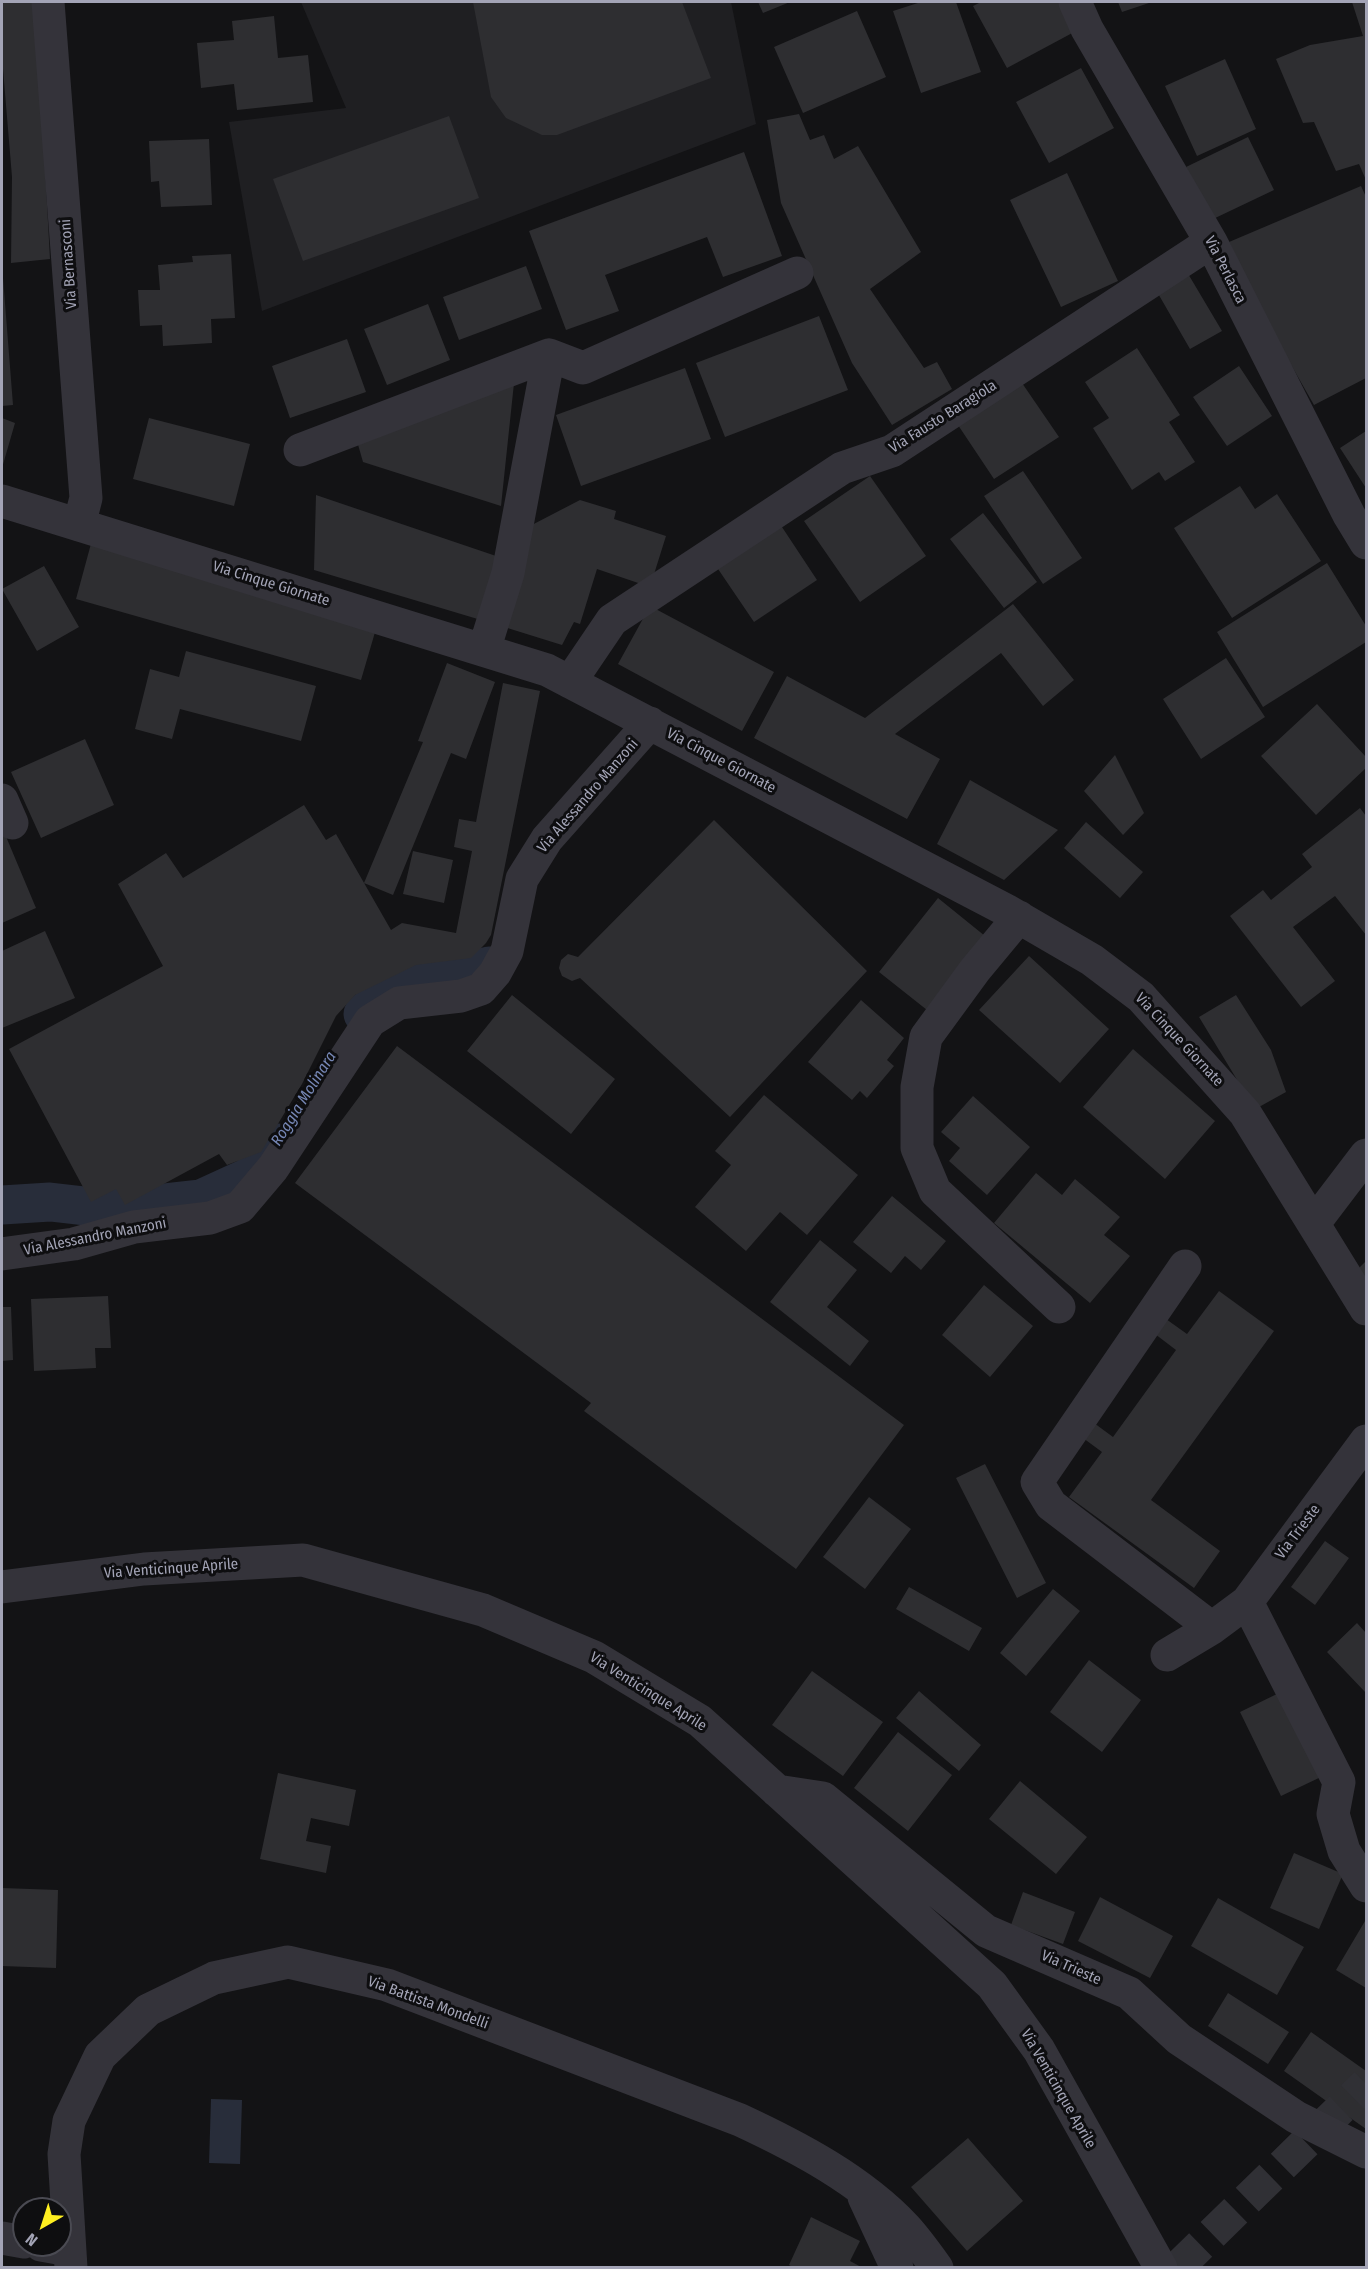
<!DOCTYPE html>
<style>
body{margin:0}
#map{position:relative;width:1368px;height:2269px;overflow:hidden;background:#131315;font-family:"Fira Sans Condensed",sans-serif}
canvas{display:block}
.frame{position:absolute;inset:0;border:3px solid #a3a4b6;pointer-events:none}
.north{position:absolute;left:12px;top:2197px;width:60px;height:60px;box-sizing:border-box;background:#0e0e10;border:2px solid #4a4a52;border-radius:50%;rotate:219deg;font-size:16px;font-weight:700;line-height:24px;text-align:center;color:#a3a4b6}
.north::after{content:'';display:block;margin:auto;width:21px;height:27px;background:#ffef20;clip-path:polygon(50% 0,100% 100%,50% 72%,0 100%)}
</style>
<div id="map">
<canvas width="1368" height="2269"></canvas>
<div class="frame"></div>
<div class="north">N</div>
</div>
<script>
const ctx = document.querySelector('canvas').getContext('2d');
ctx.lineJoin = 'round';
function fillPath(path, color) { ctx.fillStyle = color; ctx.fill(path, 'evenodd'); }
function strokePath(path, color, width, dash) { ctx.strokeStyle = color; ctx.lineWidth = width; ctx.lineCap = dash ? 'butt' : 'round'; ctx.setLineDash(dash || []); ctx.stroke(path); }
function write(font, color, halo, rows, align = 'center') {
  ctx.font = font + ' "Fira Sans Condensed",sans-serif'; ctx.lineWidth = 6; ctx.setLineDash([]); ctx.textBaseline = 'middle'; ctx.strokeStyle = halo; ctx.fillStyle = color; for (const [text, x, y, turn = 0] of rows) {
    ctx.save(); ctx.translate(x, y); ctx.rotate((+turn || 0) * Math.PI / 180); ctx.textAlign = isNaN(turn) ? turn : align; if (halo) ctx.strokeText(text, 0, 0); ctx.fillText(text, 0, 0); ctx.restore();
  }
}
fillPath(new Path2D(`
 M301 2H731L756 124 262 311 229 122 346 108Z`), '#1f1f22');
fillPath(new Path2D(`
 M211 2099 242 2100 240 2164 209 2163Z`), '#282d3a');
strokePath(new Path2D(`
 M363 1014C395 980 444 976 489 966
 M2 1205 50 1202 111 1209 201 1199 249 1177 278 1143`), '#282d3a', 39);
fillPath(new Path2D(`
 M2 2H36L50 259 11 263 12 177 2 57Z
 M473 2H682L711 78 557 135H542L506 118 491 97Z
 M758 2H790L763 13Z
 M921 2H956L981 72 921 93 893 11Z
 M981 2H1060L1076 31 1007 68 973 6Z
 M1118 2H1152L1122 12Z
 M1352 2H1366V180L1359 164 1336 171 1314 122 1303 123 1276 59 1310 45 1363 36Z
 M857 11 886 77 803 113 774 47Z
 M274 16 278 58 308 55 313 102 237 110 234 84 201 88 197 43 234 40 232 21Z
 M1225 59 1256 129 1197 156 1165 86Z
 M1081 68 1114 128 1049 163 1016 102Z
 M799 114 810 140 824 135 834 159 858 146 921 252 870 289 924 368 937 362 952 389 892 425 852 363 781 203 767 120Z
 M449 116 479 198 303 261 273 179Z
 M1248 137 1274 190 1211 220 1186 167Z
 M209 139 212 205 161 207 159 181 151 182 149 141Z
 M744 152 782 256 723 277 707 237 605 275 619 311 566 330 529 231Z
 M1067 173 1118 281 1061 307 1010 200Z
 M1361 186 1366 197V378L1314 405 1266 321 1229 242Z
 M231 254 235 318 211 319 212 343 163 346 162 325 140 326 138 290H160L158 265 193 262 192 256Z
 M2 265 13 405 2 406Z
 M526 266 542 309 459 340 443 297Z
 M1187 272 1222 331 1190 349 1156 290Z
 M428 304 450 360 387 385 364 329Z
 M819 316 848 390 725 437 696 363Z
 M347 339 366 392 290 418 272 366Z
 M1137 348 1180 415 1169 422 1195 462 1165 481 1159 472 1132 490 1093 428 1109 418 1085 382Z
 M1239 366 1272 416 1227 446 1193 397Z
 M685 368 711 439 581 486 556 415Z
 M514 383 501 506 363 462 357 441Z
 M1022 383 1059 437 994 479 958 425Z
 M2 418 15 423 2 468Z
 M149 418 250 444 234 506 133 479Z
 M1366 431V488L1340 448Z
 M1023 471 1082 558 1043 584 984 496Z
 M870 476 926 556 860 602 804 521Z
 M1240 486 1255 509 1277 494 1321 561 1232 618 1174 528Z
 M316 495 499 557 481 620 314 570Z
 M580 500 616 511 614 519 666 536 650 587 597 569 580 624 574 622 562 645 501 626 526 528Z
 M983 513 1037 582 1004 608 950 539Z
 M780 524 817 580 754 622 716 566Z
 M92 540 378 622 361 680 76 599Z
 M1327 563 1366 626V642L1263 707 1217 632Z
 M44 566 79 627 37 651 2 589Z
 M1013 604 1074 680 1043 706 1001 653 895 734 940 759 907 819 754 738 787 676 865 718Z
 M650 606 774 672 742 731 618 664Z
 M186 651 316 686 301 741 180 709 172 739 135 729 150 669 179 677Z
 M1226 658 1265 717 1201 759 1163 699Z
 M447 663 495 682 466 759 451 753 393 895 364 883 423 742 418 741Z
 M503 683 540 691 491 935 486 943 471 958 416 965 355 995 336 1016 302 1084 261 1152 227 1165 219 1154 125 1205 116 1189 91 1202 9 1049 163 966 118 884 166 853 183 878 304 805 326 840 336 834 391 930 402 923 456 933 472 851 454 847 459 819 476 822Z
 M1317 704 1366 757V768L1316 815 1261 756Z
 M85 739 114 805 41 838 11 772Z
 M1115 755 1144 813 1123 835 1084 791Z
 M970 780 1058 830 1004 880 937 844Z
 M1360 808 1366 816V935L1335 896 1293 927 1335 981 1301 1007 1230 916 1263 890 1271 900 1312 867 1302 854Z
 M714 820 867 971 730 1117 580 978 572 981 562 976 559 968 561 960 568 954 578 957Z
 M1086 822 1143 872 1120 898 1064 848Z
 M2 827 36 908 2 923Z
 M413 851 453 860 444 903 403 894Z
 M938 898 985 936 927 1010 879 972Z
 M45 931 75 998 2 1028V951Z
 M1029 956 1109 1029 1060 1083 979 1010Z
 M512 995 615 1079 571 1134 467 1051Z
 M1236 995 1271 1050 1286 1092 1259 1107 1239 1083 1199 1017Z
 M861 1000 904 1038 887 1060 894 1066 867 1098 860 1091 852 1100 808 1062Z
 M397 1046 904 1425 796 1569 584 1411 591 1403 295 1183Z
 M1133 1049 1215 1121 1165 1179 1083 1107Z
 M764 1095 858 1175 807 1235 780 1212 746 1251 695 1207 731 1165 715 1151Z
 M973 1096 1030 1147 987 1195 949 1161 960 1148 941 1132Z
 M1036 1173 1062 1195 1075 1179 1120 1217 1104 1235 1130 1256 1090 1303 994 1223Z
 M892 1196 946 1241 921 1270 905 1256 891 1273 853 1242Z
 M820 1240 857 1270 827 1307 869 1341 850 1366 770 1302Z
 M1366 1261V1279L1358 1269Z
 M984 1285 1033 1326 990 1377 942 1335Z
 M1219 1291 1274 1331 1151 1500 1220 1551 1194 1588 1069 1497 1102 1452 1083 1438 1094 1423 1113 1437 1176 1350 1155 1334 1166 1319 1187 1334Z
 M108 1296 111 1348H95L96 1368 34 1371 31 1299Z
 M2 1307H11L13 1360 2 1361Z
 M985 1464 1046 1583 1017 1598 956 1478Z
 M869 1497 911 1529 865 1589 823 1557Z
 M1325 1541 1349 1558 1315 1605 1291 1587Z
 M909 1587 982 1628 969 1651 896 1609Z
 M1053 1589 1080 1611 1026 1676 1000 1653Z
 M1357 1623 1366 1633V1693L1327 1652Z
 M1089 1660 1141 1700 1102 1752 1050 1712Z
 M812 1671 883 1722 843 1776 772 1725Z
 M919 1691 981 1745 959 1771 896 1718Z
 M1281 1692 1323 1776 1281 1796 1240 1712Z
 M898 1732 952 1775 908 1831 854 1788Z
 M278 1773 356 1790 349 1826 311 1818 306 1841 331 1846 326 1873 260 1859Z
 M1020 1781 1087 1837 1056 1874 989 1819Z
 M1294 1853 1343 1874 1319 1929 1270 1908Z
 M2 1888 58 1890 56 1968 2 1966Z
 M1023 1892 1075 1912 1063 1944 1011 1925Z
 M1100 1897 1173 1936 1150 1978 1078 1941Z
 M1218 1898 1304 1947 1277 1995 1191 1946Z
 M1365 1921 1366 1922V1988L1336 1970Z
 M1228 1993 1289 2032 1268 2064 1208 2026Z
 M1311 2032 1366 2071V2129L1284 2071Z
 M968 2138 1023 2201 967 2251 911 2187Z
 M811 2217 860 2241 850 2261 863 2268H794L789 2265Z`), '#2e2e31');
strokePath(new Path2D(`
 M1177 2268 1366 2084`), '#303035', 33, [33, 16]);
strokePath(new Path2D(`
 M48 2 86 498 79 525
 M1075 2 1087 29 1211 242 1349 515 1366 543
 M300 450 549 355 583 368 797 273
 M2 501 547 670 1006 910 1092 960 1141 997 1245 1113 1366 1309
 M484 650 508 573 549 355
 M570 682 612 620 842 468 892 451 1211 242
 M2 800 12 823
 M1019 917 975 970 926 1037 917 1087V1148L935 1191 1059 1307
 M1315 1222 1366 1155
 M2 1254 74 1244 134 1227 210 1218 240 1207 273 1168 370 1021 399 1003 461 996 481 989 495 973 507 951 522 879 547 839 650 723
 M1185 1266 1037 1482 1051 1505 1212 1628
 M2 1587 144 1569 303 1560 483 1610 594 1657 700 1721 992 1985 1039 2050 1161 2268
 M1247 1602 1339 1782 1333 1814 1344 1851 1366 1886
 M1167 1655 1212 1628 1247 1602 1366 1441
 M777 1791 823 1798 986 1931 1129 1993 1179 2039 1296 2117 1366 2152
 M864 2197 897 2268
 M2 2238 24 2242
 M41 2245 69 2250
 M71 2268 64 2154 69 2121 100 2056 148 2010 214 1978 288 1962 387 1985 740 2120C798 2147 861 2180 906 2228 917 2240 927 2254 937 2268`), '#34333a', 33);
write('15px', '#a3a4b6', '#0e0e10', [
 ["Via Bernasconi",69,264,-94],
 ["Via Perlasca",1225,270,63],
 ["Via Fausto Baragiola",943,417,-32],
 ["Via Cinque Giornate",271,584,17],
 ["Via Cinque Giornate",721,761,28],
 ["Via Alessandro Manzoni",588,796,-49],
 ["Via Cinque Giornate",1179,1040,47],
 ["Via Alessandro Manzoni",95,1237,-11],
 ["Via Trieste",1298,1532,-53],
 ["Via Venticinque Aprile",171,1569,-4],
 ["Via Venticinque Aprile",648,1692,32],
 ["Via Trieste",1071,1968,24],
 ["Via Battista Mondelli",428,2003,20],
 ["Via Venticinque Aprile",1058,2089,60]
]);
write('italic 16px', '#7687b5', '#0e0e10', [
 ["Roggia Molinara",304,1099,-58]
]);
</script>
